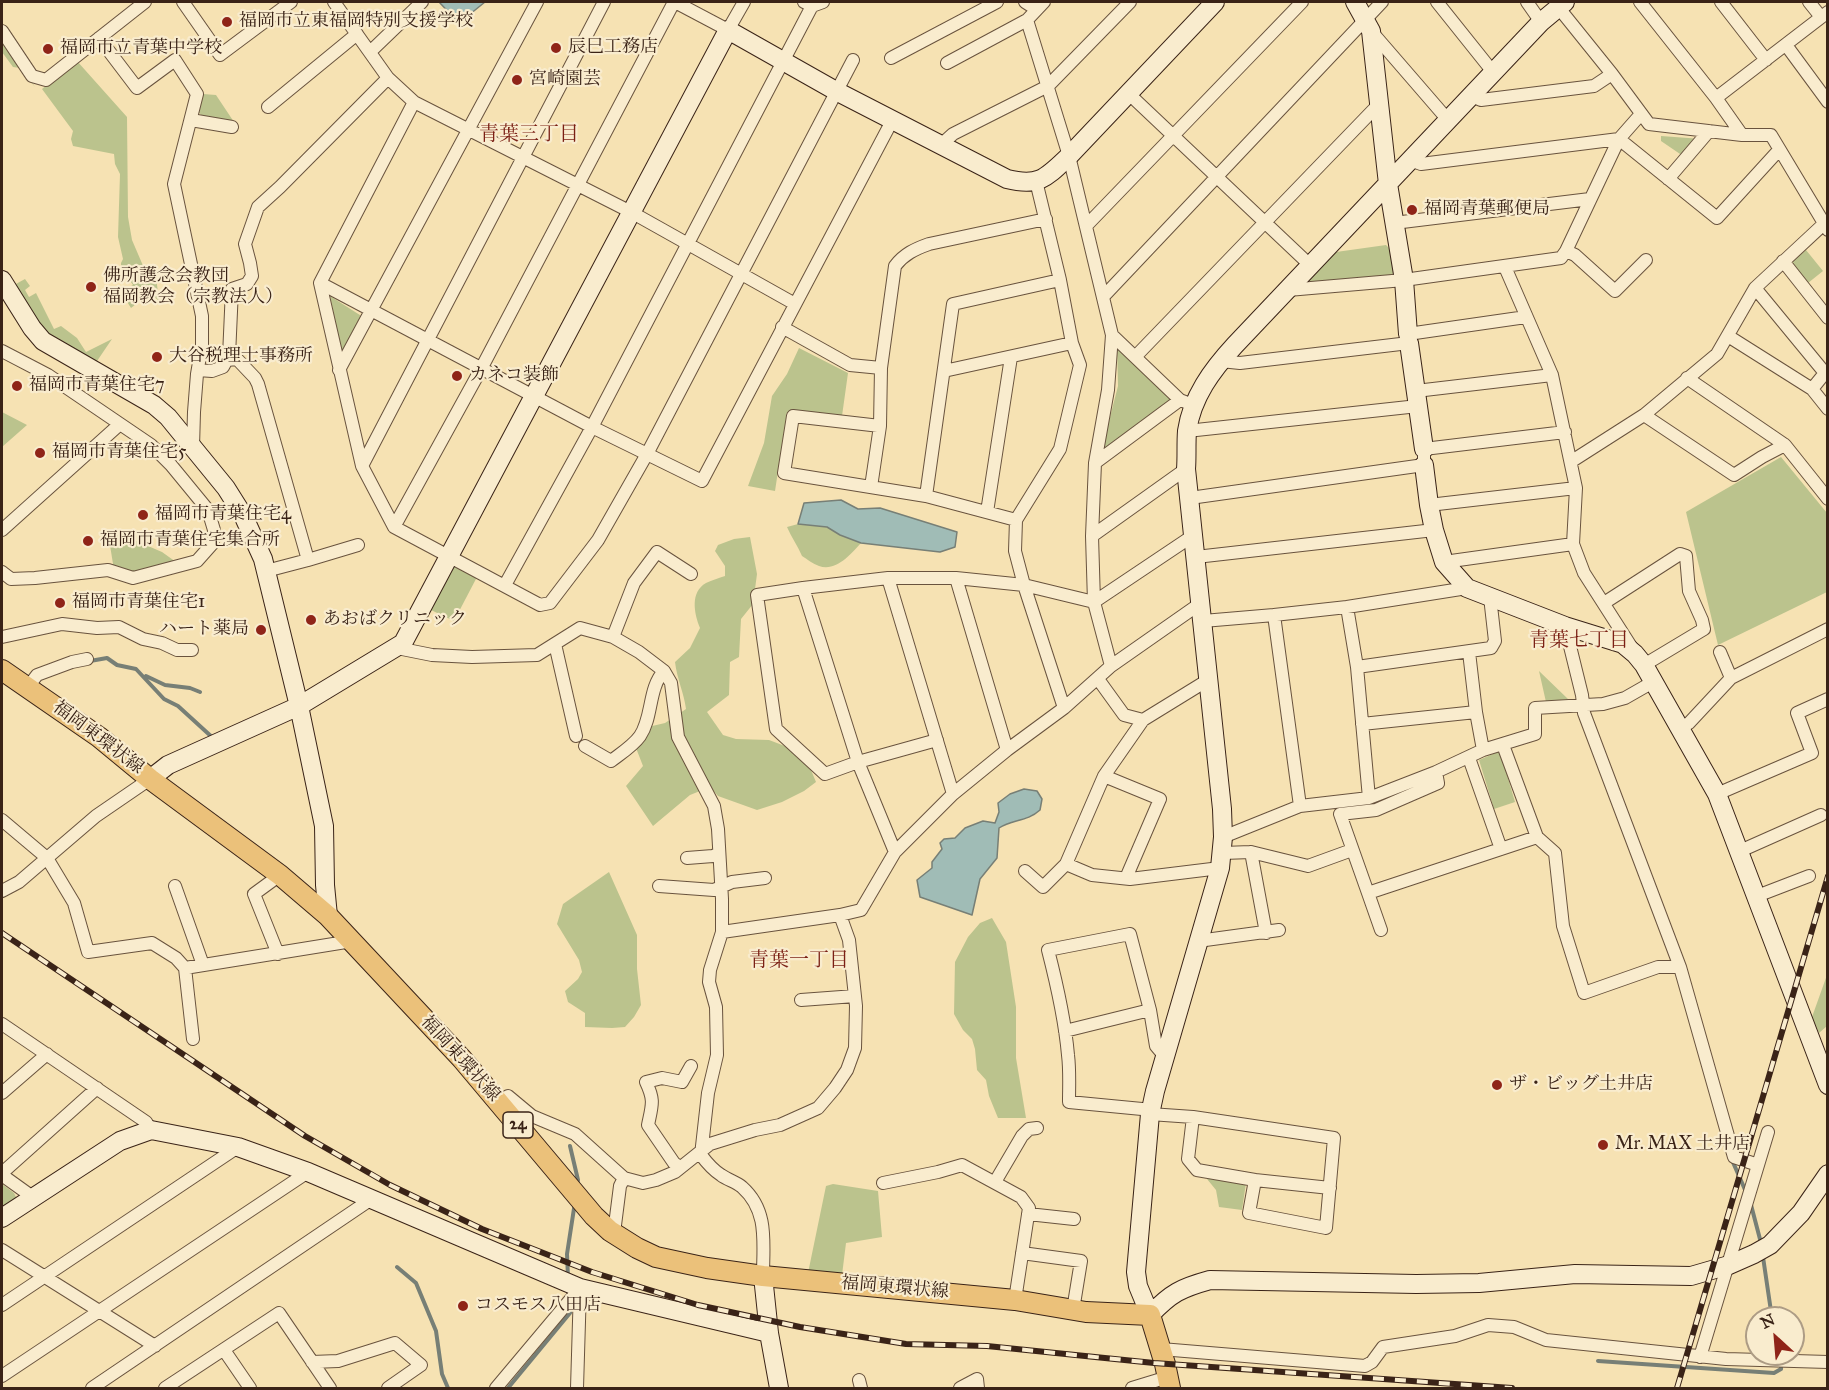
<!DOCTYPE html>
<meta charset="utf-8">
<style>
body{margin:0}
#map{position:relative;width:1829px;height:1390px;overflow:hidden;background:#f6e2b3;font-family:"IM FELL Great Primer",serif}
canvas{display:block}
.frame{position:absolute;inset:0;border:3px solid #3a2317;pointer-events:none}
.north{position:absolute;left:1745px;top:1306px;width:60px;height:60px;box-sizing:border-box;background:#f9ecce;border:2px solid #ad9c85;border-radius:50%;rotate:334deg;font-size:16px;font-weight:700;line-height:24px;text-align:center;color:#3a2317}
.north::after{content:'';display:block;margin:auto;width:21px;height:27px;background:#8f2418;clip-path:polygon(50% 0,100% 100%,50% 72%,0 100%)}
</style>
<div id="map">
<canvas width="1829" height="1390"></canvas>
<div class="frame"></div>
<div class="north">N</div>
</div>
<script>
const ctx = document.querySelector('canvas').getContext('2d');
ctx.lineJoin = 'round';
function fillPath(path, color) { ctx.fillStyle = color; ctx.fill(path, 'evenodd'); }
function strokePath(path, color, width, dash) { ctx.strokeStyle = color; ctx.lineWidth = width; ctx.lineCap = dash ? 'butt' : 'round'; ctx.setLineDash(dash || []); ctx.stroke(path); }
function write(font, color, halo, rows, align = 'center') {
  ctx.font = font + ' "IM FELL Great Primer","Noto Serif JP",serif'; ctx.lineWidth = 4.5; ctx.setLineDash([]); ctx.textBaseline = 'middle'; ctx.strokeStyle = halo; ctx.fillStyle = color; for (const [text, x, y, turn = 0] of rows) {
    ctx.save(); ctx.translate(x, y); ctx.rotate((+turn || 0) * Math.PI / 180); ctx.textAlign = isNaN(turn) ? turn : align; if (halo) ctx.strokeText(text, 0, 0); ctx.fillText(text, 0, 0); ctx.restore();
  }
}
fillPath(new Path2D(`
 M2 35 35 87 20 68 13 67 2 52Z
 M77 61 127 117 128 217 132 240 144 268 156 277 159 301 150 293 131 308 121 292 133 285 121 267V263L123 259 118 237 120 174 115 164 114 154 73 146 71 139 73 131 42 89Z
 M203 94 216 95 234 122 201 115 197 110Z
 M1661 136 1702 139 1683 156 1661 141Z
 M1386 245 1391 250 1394 273 1388 277 1302 282 1329 253Z
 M1806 250 1823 271 1808 283 1792 262Z
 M25 279 30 286 25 290 29 297 36 293 54 329 61 326 77 338 86 352 112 339 95 364 55 340 39 325 14 285Z
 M330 296 363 317 342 353Z
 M1117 345 1170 398 1171 402 1101 452 1118 386Z
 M799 348 848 373 842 416 787 412 775 491 748 486 764 443 772 396 787 374Z
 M2 412 27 425 2 447Z
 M1781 457 1827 513V592L1718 645 1686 512Z
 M798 524 827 527 840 535 861 543C851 554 836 572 819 566 813 564 807 559 802 556 798 546 791 537 787 527Z
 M113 531 162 552 176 562 133 573 114 570 108 533Z
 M750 537 757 574 753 604 741 619 739 657 730 662 729 695 707 712 723 735 736 739 769 740 790 748 808 763 816 782 804 791 782 802 757 810 718 796 710 787 690 795 653 826 626 786 643 766 636 748 648 727 665 723 686 709C684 693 677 679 675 662L690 648 700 628C694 613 690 592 706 583 712 580 719 578 725 576V566L715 551 718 545 734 539Z
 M454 565 477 577 454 621 431 610Z
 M1539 671 1568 699 1546 702Z
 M1500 751 1515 802 1494 809 1479 760Z
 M609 872 637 935V969L641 1005 634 1017 625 1027 612 1028 585 1027V1013L568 1002 565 991 578 979 582 972 579 960 557 924 563 904Z
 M992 918 1006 942 1016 1007V1058L1026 1118H998L989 1096 986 1080 977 1070 975 1049 972 1039 963 1030 954 1014 955 962 968 937 980 923Z
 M1827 975V1026L1819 1033 1812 1017Z
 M1215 1178 1246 1183 1242 1210 1219 1207 1216 1190 1207 1179Z
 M2 1184 14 1193 17 1199 2 1210Z
 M833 1184 878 1191 882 1237 846 1243 842 1275 808 1273 826 1186Z`), '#bbc38d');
const water = new Path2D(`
 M439 2H485L459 23Z
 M841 500 858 509 880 508 957 532 955 547 940 552 861 543 840 535 827 527 798 524 804 503Z
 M1024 789 1037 791 1042 799 1040 810C1027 822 1012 819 999 828L997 858 980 879 972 915 920 897 917 880 932 868V862L942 849 940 843 944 839 955 838 965 828 983 821 995 823 999 812 998 803 1010 794Z`);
fillPath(water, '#a0bcb6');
strokePath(water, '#777f76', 1.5);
strokePath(new Path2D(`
 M90 661 107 658 117 665 136 669 164 699 178 706 213 738
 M146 676 165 685 190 688 200 692
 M570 1146 578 1180 577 1186
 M1732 1160 1746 1192
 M1750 1201 1761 1243
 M1763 1257 1772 1318
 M397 1267 416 1283 436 1331 442 1374 448 1388
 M568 1278 567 1254 575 1202
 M1598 1361 1774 1373 1781 1369 1782 1354
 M508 1388 570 1313V1307`), '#777f76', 4);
const street = new Path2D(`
 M183 2 220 55 291 2
 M334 2 388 78 414 102 631 212 795 304
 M675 2 728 30 744 2
 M804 2 812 6 823 2
 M1025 2 1036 9
 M1044 2 1027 20 1069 156 1112 335 1108 390 1095 463
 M1437 2 1493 72
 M1527 2 1541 22
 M1640 2 1716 98
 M1721 2 1766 60
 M1809 2 1821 17
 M1558 7 1612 74 1649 124 1742 135H1771L1828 230
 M2 31 32 76 46 80 145 2
 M1371 31 1448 120
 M99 38 137 88 175 60 197 94 174 184 202 316V345L197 374 194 412 193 447
 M1786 45 1828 102
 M370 52 422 2
 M891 58 997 2
 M947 63 1027 20
 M1128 93 1311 266
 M1471 96 1481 100 1594 86 1612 74
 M414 102 320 283 362 466 394 527 540 605 550 603 598 540 647 454 853 60
 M268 107 357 34
 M191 120 232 127
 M1742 135 1716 98 1828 12
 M942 144 953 134 1048 86 1130 2
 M1410 160 1421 164 1619 139 1717 218 1779 150
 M1668 179 1709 131
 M1036 181 1060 280 1072 343 1080 365 1060 449 1016 520 1015 551 1024 585 1064 708
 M1394 223 1590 199
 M1086 226 1302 2
 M1566 251 1575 255 1615 291 1646 260
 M1783 261 1828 318
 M1505 267 1552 375 1576 488 1573 544 1584 573 1632 648
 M320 283 592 427 702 481 893 119
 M1755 288 1825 373 1812 389
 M1288 290 1404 280 1561 258 1566 251 1619 139 1641 114
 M1103 297 1382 2
 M782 327 850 365 881 368
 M1112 335 1180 400 1188 403
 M1728 336 1812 389 1828 409
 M2 351 48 375 151 445 171 465 208 510 214 530 213 543 197 561 133 578 108 570 35 578 11 579 2 572
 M1135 357 1379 104
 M227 360 237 359 255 378 258 384 308 560 266 571
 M1221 361 1240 363 1409 343 1408 334 1526 317
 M198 370 212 371 223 367 229 356 232 289 247 284 252 276 250 263 245 244 258 207 280 187 388 78
 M339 370 537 2
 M944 371 1072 343
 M1687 378 1785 445
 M1416 391 1552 375
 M1644 415 1734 475 1762 457 1785 445 1828 499
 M880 426 793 416 784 473 926 496 1016 520
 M1187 431 1418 406
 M1572 461 1644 415 1717 354 1755 288 1827 221
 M362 466 604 2
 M871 487 880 426 881 368 895 266C904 254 915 249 929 244L1046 219
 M926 496 953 304 1060 280
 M1190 498 1424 465V449L1565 432
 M1429 505 1576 488
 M987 512 1011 357
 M394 527 481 369 674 2
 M2 530 120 424
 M1194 535 1094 602 1024 585 956 578H888L803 588 858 762 895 852 953 794 1007 750 1064 708 1111 666 1201 603
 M1092 536 1186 469
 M1196 557 1434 530
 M308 560 358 545
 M1444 562 1573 544
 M888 578 953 794
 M956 578 1007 750
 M505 585 592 427 812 6
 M803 588 757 595 776 729 825 774 858 762 937 740
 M1604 603 1680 554 1686 556 1689 591 1702 620 1704 629 1644 665
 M1347 607 1357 667 1369 798
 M1274 615 1300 806
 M1203 621 1274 615 1347 607 1467 588
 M1565 626 1582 695 1584 713 1680 967 1734 1157 1758 1165
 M2 637 62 624 97 628 119 627 143 639 162 643 177 650H192
 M613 637 634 583 657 552 691 574
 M555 644 576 736
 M397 648 432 655 472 657 537 655 580 628 613 637 639 652 664 671 671 683 678 737 714 806 718 829 722 899V932L710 970 709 982 716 1007 717 1055 708 1093 701 1155C707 1163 713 1170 721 1175 728 1180 736 1182 742 1187 769 1211 763 1243 763 1276
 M1469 652 1476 712 1483 750
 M1720 652 1731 678
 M1111 666 1094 602 1092 536 1095 463 1180 400
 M1357 667 1491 648 1495 641 1490 597
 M1098 679 1124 715 1143 720 1104 776 1066 864 1092 875 1130 879 1220 868
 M28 687 37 675 72 662 87 659
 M1143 720 1208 680
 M1362 724 1476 712
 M1680 728 1689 723 1731 678 1828 629
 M585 746 611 761C620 754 633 746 640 736 653 717 648 688 664 671
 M1469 758 1501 849
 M1436 772 1438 783 1376 810 1340 814 1368 893 1537 837 1503 745
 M1104 776 1160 799 1126 878
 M1717 794 1812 753 1797 713 1828 699
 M2 820 47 858 74 903 88 952 152 943 176 958 185 968 352 941
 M1223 837 1300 806 1369 798 1436 772 1483 750 1535 734V708L1603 704 1625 698 1653 682
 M1537 837 1555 853 1563 926 1584 993 1658 967H1680
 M1740 851 1821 815
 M1251 852 1266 933
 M1223 853 1251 852 1308 866 1352 850
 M687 858 713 856 719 853
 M1025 871 1043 887 1066 864
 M175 886 203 965
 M659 886 714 890 732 882 765 878
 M2 891 19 882 96 816 150 779
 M1368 893 1381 930
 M1757 896 1809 876
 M840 915 861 910 895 852
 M1198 941 1279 930
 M278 954 254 894 280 875
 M185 968 193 1039
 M801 1000 855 996
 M2 1024 146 1122 151 1130
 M1065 1031 1150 1010
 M1166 1058 1156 1046 1150 1010 1130 934 1048 950C1057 985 1065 1020 1068 1055 1070 1071 1069 1087 1069 1102L1142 1109 1150 1114 1193 1117 1334 1138 1326 1228 1249 1213 1255 1180
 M2 1093 47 1054
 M498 1101 508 1096 532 1116 575 1134 624 1178 643 1183 656 1180 675 1172 710 1144 755 1130 780 1125 818 1108 835 1088 847 1070 855 1048 856 1006 849 940 840 915 722 932
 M1193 1117 1188 1159 1197 1170 1255 1180 1330 1188
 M680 1167 674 1163 648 1125C652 1105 655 1101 646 1082L662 1078 682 1082 691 1066
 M2 1173 97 1088
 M2 1175 34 1198
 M995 1182 1022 1136 1029 1129 1037 1128
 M883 1183 938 1172 962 1165 1021 1197 1029 1208 1015 1300
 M1028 1214 1074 1219
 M614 1233 620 1186 624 1178
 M2 1250 155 1346
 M1022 1253 1081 1261 1073 1310
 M2 1305 238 1147
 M1161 1349 1365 1366 1372 1362 1383 1347 1455 1336 1488 1325 1514 1327 1546 1340 1726 1359 1828 1362
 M224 1350 250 1388
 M1700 1357 1768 1132
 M312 1362 338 1361 395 1343 421 1365 388 1388
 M2 1376 308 1172
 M859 1380 861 1388
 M92 1388 370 1200
 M165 1388 279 1313 330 1388
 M496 1388 580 1288
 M577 1388 580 1288
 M960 1388 977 1379 978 1388
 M1132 1388 1168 1377`);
const secondary = new Path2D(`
 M1355 2 1371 31 1388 184 1404 280 1408 334
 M1565 2 1541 22 1235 345C1212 370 1192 397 1187 431 1186 444 1187 457 1186 469L1222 809 1223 837 1220 868 1155 1091 1150 1114 1136 1272 1138 1286 1150 1315C1171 1293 1181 1288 1210 1280L1416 1284 1479 1283 1575 1274 1691 1276 1729 1265 1754 1254 1770 1245 1801 1213 1828 1174
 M2 280 32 328 43 341 154 405 168 417 226 488 243 515 263 559 299 706 324 826 325 885 328 916
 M1409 343 1424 449
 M1424 465 1429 505 1434 530 1444 562 1467 588 1565 626 1623 644 1635 654 1644 665 1717 794 1828 1085
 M150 779 168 765 299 706 403 643 728 30 836 91 1007 179C1039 187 1046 178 1069 156L1215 2
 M2 1218 120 1141 151 1130 238 1147 308 1172 580 1288 769 1333
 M763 1276 769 1333 779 1388`);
const primary = new Path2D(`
 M2 670 99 737 150 779 280 875 328 916 462 1059 594 1216 610 1231 637 1248 656 1257 707 1268 763 1276 1015 1300 1086 1312 1150 1315 1165 1364 1170 1388`);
strokePath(street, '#69533e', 14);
strokePath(secondary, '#3a2317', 20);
strokePath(primary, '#3a2317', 22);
strokePath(street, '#f9ecce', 12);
strokePath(secondary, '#f9ecce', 18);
strokePath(primary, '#ebc17a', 20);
const rail = new Path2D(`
 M2 933 305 1136 390 1185 482 1229 592 1272 698 1305 800 1327 906 1344 987 1346 1154 1363 1512 1388
 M1677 1388 1828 876`);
strokePath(rail, '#3a2317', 6);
strokePath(rail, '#f9ecce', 4, [11]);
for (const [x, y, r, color] of [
 [227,22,6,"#8f2418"],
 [556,48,6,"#8f2418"],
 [48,49,6,"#8f2418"],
 [517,80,6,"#8f2418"],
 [1412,210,6,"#8f2418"],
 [91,287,6,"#8f2418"],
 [157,357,6,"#8f2418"],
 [457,376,6,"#8f2418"],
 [17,386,6,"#8f2418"],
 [40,453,6,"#8f2418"],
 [143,515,6,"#8f2418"],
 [88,541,6,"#8f2418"],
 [60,603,6,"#8f2418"],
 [311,620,6,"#8f2418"],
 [261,630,6,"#8f2418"],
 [1497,1085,6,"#8f2418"],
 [1603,1145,6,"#8f2418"],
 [463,1306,6,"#8f2418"]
]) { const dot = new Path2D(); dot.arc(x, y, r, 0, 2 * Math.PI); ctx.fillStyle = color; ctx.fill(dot); strokePath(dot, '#f9ecce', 2); }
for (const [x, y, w] of [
 [518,1125,30]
]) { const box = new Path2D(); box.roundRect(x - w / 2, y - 13, w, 26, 4.5); ctx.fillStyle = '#f9ecce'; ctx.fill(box); strokePath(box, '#3a2317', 1.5); }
write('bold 16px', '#3a2317', null, [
 ["24",518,1125]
]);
write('18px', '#3a2317', '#f9ecce', [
 ["福岡市立東福岡特別支援学校",239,22],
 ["辰巳工務店",568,48],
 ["福岡市立青葉中学校",60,49],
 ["宮崎園芸",529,80],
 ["福岡青葉郵便局",1424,210],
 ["佛所護念会教団",103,277],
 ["福岡教会（宗教法人）",103,298],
 ["大谷税理士事務所",169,357],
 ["カネコ装飾",469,376],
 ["福岡市青葉住宅7",29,386],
 ["福岡市青葉住宅5",52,453],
 ["福岡市青葉住宅4",155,515],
 ["福岡市青葉住宅集合所",100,541],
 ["福岡市青葉住宅1",72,603],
 ["あおばクリニック",323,620],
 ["ハート薬局",249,630,"right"],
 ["ザ・ビッグ土井店",1509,1085],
 ["Mr. MAX 土井店",1615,1145],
 ["コスモス八田店",475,1306]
], 'left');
write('18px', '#3a2317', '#f9ecce', [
 ["福岡東環状線",98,738,37],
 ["福岡東環状線",460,1059,48],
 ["福岡東環状線",895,1288,5]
]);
write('20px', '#7a1f14', '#f9ecce', [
 ["青葉三丁目",529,135],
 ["青葉七丁目",1579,641],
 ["青葉一丁目",799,961]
]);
</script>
